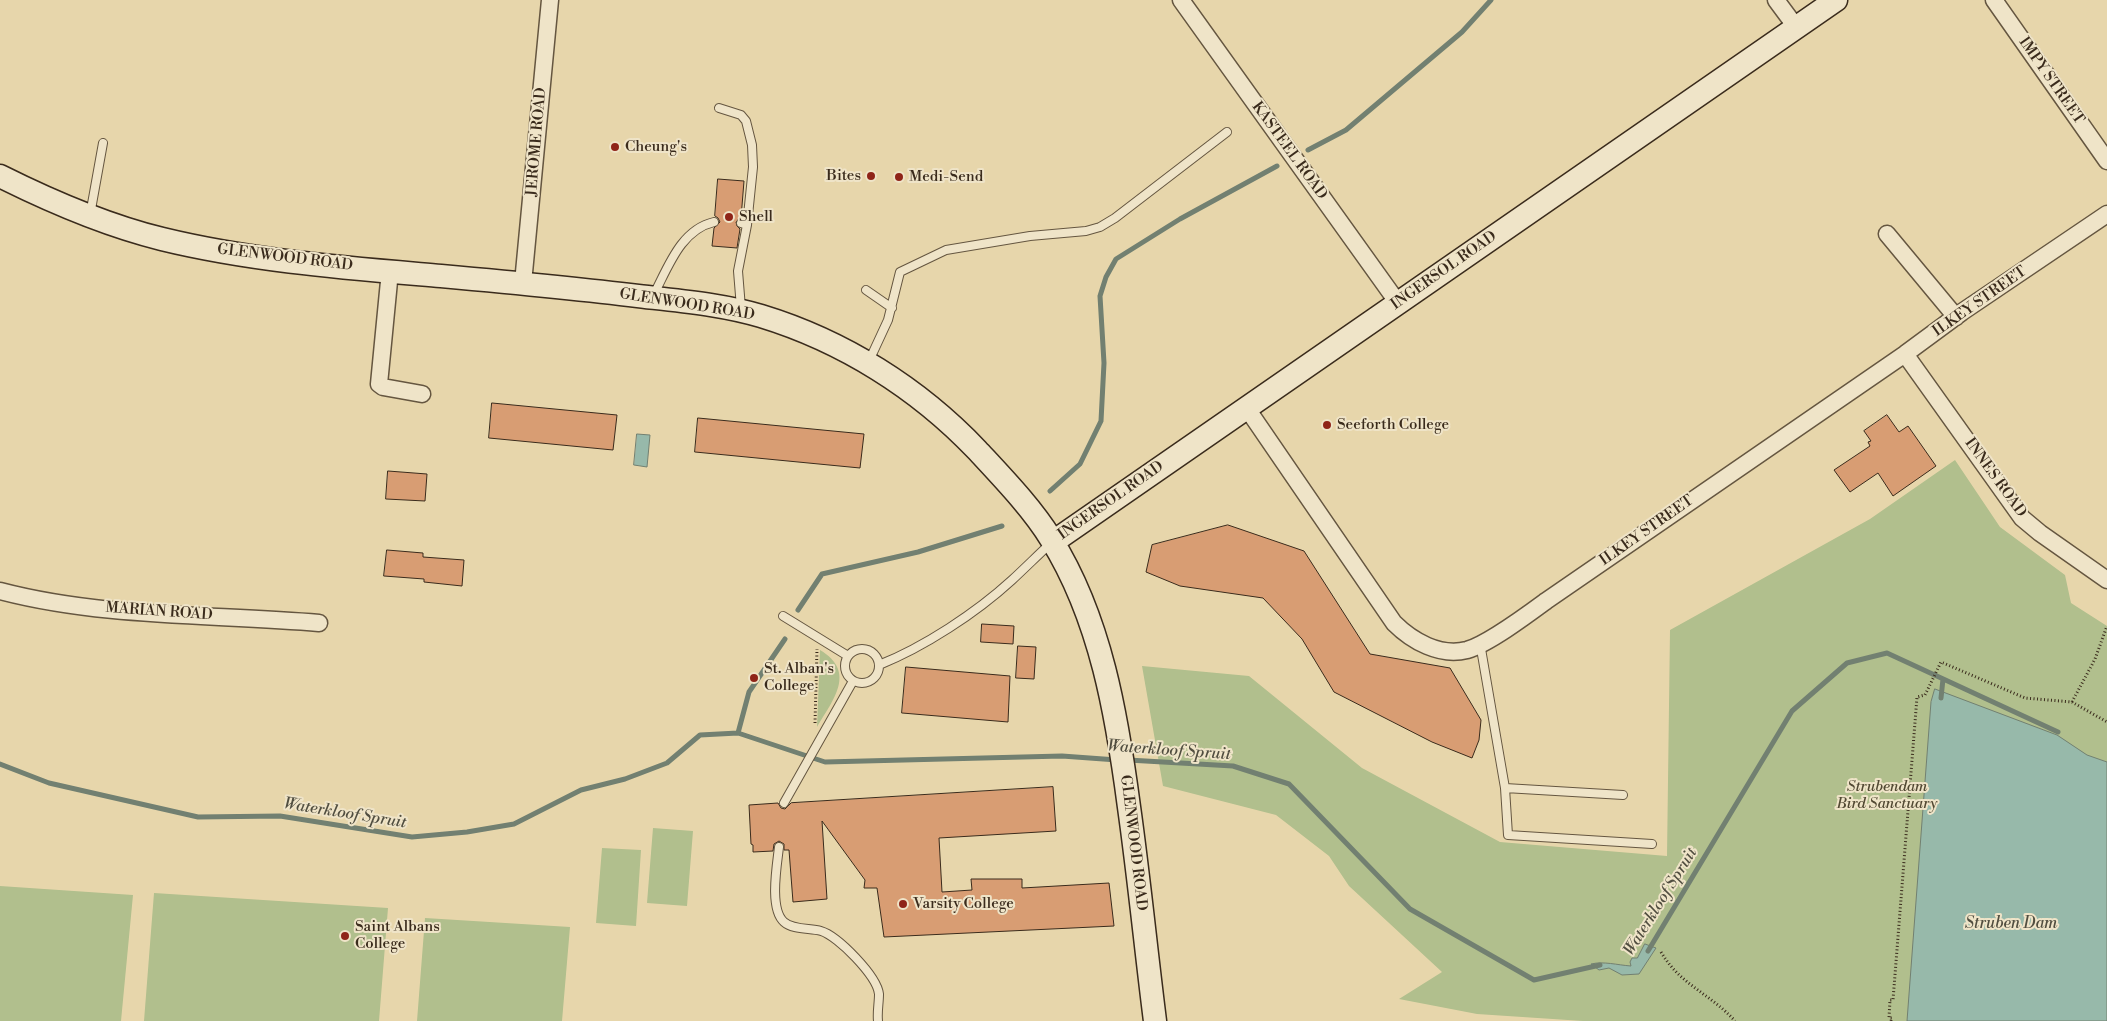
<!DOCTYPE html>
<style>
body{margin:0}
canvas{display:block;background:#e7d6ab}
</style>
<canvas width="2107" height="1021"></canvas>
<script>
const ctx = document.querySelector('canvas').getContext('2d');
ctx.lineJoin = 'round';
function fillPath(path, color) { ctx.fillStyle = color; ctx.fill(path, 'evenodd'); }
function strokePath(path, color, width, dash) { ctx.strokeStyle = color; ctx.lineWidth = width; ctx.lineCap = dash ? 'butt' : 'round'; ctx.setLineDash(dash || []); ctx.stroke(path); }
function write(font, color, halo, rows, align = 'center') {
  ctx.font = font + ' "Libre Bodoni",serif'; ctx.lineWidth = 4; ctx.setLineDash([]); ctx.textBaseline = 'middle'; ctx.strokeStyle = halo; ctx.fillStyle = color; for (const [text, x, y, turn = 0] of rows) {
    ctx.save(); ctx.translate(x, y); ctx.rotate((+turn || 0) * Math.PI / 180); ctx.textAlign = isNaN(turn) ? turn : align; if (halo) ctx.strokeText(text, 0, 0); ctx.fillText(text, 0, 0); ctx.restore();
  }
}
fillPath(new Path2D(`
 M1955 460 2000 527 2065 575 2071 603 2107 626V1021H1583L1477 1014 1399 999 1442 972 1349 886 1329 856 1276 815 1163 786 1142 666 1249 676 1362 768 1500 842 1667 856 1670 630 1870 519Z
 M820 650C857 672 833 700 817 727Z
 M653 828 693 831 687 906 647 903Z
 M602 848 641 850 636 926 596 923Z
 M0 886 133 895 121 1021H0Z
 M154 893 388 908 379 1021H144Z
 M425 918 570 927 562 1021H417Z`), '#b1bf8d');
const water = new Path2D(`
 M637 434 650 435 647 467 634 465Z
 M1935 689 2057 735 2087 755 2107 762V1021H1907L1931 702Z
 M1645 944 1656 948 1639 974 1622 975 1609 968 1599 970 1591 964C1604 961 1617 965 1631 966L1630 962 1632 958H1637Z`);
fillPath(water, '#97b9aa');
strokePath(water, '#728071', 1);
strokePath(new Path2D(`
 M1308 150 1346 130 1462 32 1491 0
 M1050 491 1080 464 1101 421 1104 363 1100 296 1106 277 1116 259 1180 219 1277 166
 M798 610 822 574 918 552 1002 526
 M1941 698 1943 679
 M738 733 749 692 785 639
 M1128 760 1233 766 1289 784 1410 909 1534 980 1600 965
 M0 764 49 783 198 817 280 816 412 837 467 832 514 824 581 790 625 779 667 763 700 735 738 733 825 762 1062 756 1117 760
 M1648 951 1792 711 1847 663 1887 653 2058 732`), '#728071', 5);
const building = new Path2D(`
 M718 179 744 181 741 218 736 222 737 226 740 229 737 248 712 246 714 228 720 222 718 218 715 216Z
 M492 403 617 415 613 450 489 438Z
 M1887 415 1899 432 1908 426 1936 466 1893 496 1878 473 1850 492 1834 470 1870 446 1868 442 1871 441 1864 431Z
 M698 418 864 434 860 468 695 452Z
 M388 471 427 474 425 501 386 499Z
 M1228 525 1304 551 1370 654 1450 668 1481 720 1479 740 1472 758 1432 742 1334 692 1302 639 1263 598 1180 586 1146 572 1152 545Z
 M387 550 423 553V557L464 560 462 586 424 582V579L384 576Z
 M982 624 1014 626 1013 644 981 642Z
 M1018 646 1036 647 1034 679 1016 678Z
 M906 667 1010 676 1008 722 902 713Z
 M1053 787 1056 831 939 838 942 892 972 890 971 879H1022V888L1109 883 1114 926 884 937 877 888H864L865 880 822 821 827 899 793 902 789 850H784V844L779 841 774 844 773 851 753 852V845L751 844 749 805 778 803 781 808 785 809 791 803Z`);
fillPath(building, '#d89d73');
strokePath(building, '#3a2b1c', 1);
const lane = new Path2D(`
 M719 108 741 115 746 121 752 145 753 167 747 225
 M90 215 103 143
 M741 223 747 225 738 271 741 308
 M866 290 892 308
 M653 296C668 268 680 230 714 222
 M869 361 888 320 900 272 946 250 1030 236 1086 231 1100 227 1115 218 1227 132
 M783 616 848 656
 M1480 643 1505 788 1623 795
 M845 666a17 17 0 1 1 34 0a17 17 0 1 1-34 0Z
 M879 665C924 647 976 613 1012 580 1025 568 1038 555 1051 543
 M1505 788 1508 835 1652 844
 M784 803 853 681
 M779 847C777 865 769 909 784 922 793 930 810 928 821 931 838 936 877 976 879 994 879 1003 877 1012 878 1021`);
const street = new Path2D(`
 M1181 0 1398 303
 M1776 0 1796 27
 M1994 0 2107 161
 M1887 234 1956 317
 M390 271 379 384 383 387 422 394
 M523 283 550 0
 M1905 354 2022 518 2040 533 2107 580
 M1246 407 1394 623C1412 641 1440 657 1467 650 1488 644 1527 615 1546 601L1905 354 1962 312 2107 214
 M0 591C103 618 213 614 319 623`);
const secondary = new Path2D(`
 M0 176C52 202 105 225 162 239 252 261 348 268 441 276 507 282 573 288 638 296 679 301 721 304 761 316 843 341 918 388 977 450 1002 477 1032 508 1051 539 1101 619 1117 716 1129 807 1139 878 1146 950 1155 1021
 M1053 542 1836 0`);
strokePath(lane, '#655640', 10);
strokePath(street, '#655640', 19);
strokePath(secondary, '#3a2b1c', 25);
strokePath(new Path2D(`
 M2072 702 2095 659 2107 626
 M815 723 817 649
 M1661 952C1680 985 1711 994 1735 1021
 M1891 1021 1892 1018H1889L1890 1000H1893L1917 697 1925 695 1941 662 2025 698 2072 702 2107 722`), '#3a2b1c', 3, [1, 2.5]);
strokePath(lane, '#efe4c8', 8);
strokePath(street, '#efe4c8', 16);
strokePath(secondary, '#efe4c8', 22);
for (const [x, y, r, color] of [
 [615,147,5,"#8f2418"],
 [871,176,5,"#8f2418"],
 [899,177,5,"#8f2418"],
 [729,217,5,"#8f2418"],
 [1327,425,5,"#8f2418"],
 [754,678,5,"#8f2418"],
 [903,904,5,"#8f2418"],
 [345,936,5,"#8f2418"]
]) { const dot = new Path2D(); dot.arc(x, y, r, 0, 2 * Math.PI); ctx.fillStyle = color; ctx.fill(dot); strokePath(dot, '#efe4c8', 2); }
write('15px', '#3a2b1c', '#efe4c8', [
 ["IMPY STREET",2051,81,55],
 ["JEROME ROAD",537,142,-85],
 ["KASTEEL ROAD",1289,151,54],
 ["GLENWOOD ROAD",285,258,7],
 ["INGERSOL ROAD",1444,271,-35],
 ["ILKEY STREET",1980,302,-35],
 ["GLENWOOD ROAD",687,305,9],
 ["INNES ROAD",1995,478,54],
 ["INGERSOL ROAD",1111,501,-35],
 ["ILKEY STREET",1647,531,-35],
 ["MARIAN ROAD",159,612,4],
 ["GLENWOOD ROAD",1133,843,83]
]);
write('15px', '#3a2b1c', '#efe4c8', [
 ["Cheung's",625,147],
 ["Bites",861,176,"right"],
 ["Medi-Send",909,177],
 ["Shell",739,217],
 ["Seeforth College",1337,425],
 ["St. Alban's",764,669],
 ["College",764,686],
 ["Varsity College",913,904],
 ["Saint Albans",355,927],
 ["College",355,944]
], 'left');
write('italic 15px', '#524933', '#efe4c8', [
 ["Strubendam",1887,787],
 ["Bird Sanctuary",1887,804]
]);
write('italic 16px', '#514e40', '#efe4c8', [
 ["Waterkloof Spruit",1169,751,4],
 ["Waterkloof Spruit",345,814,9],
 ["Waterkloof Spruit",1661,902,-58],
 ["Struben Dam",2011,924]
]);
</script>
